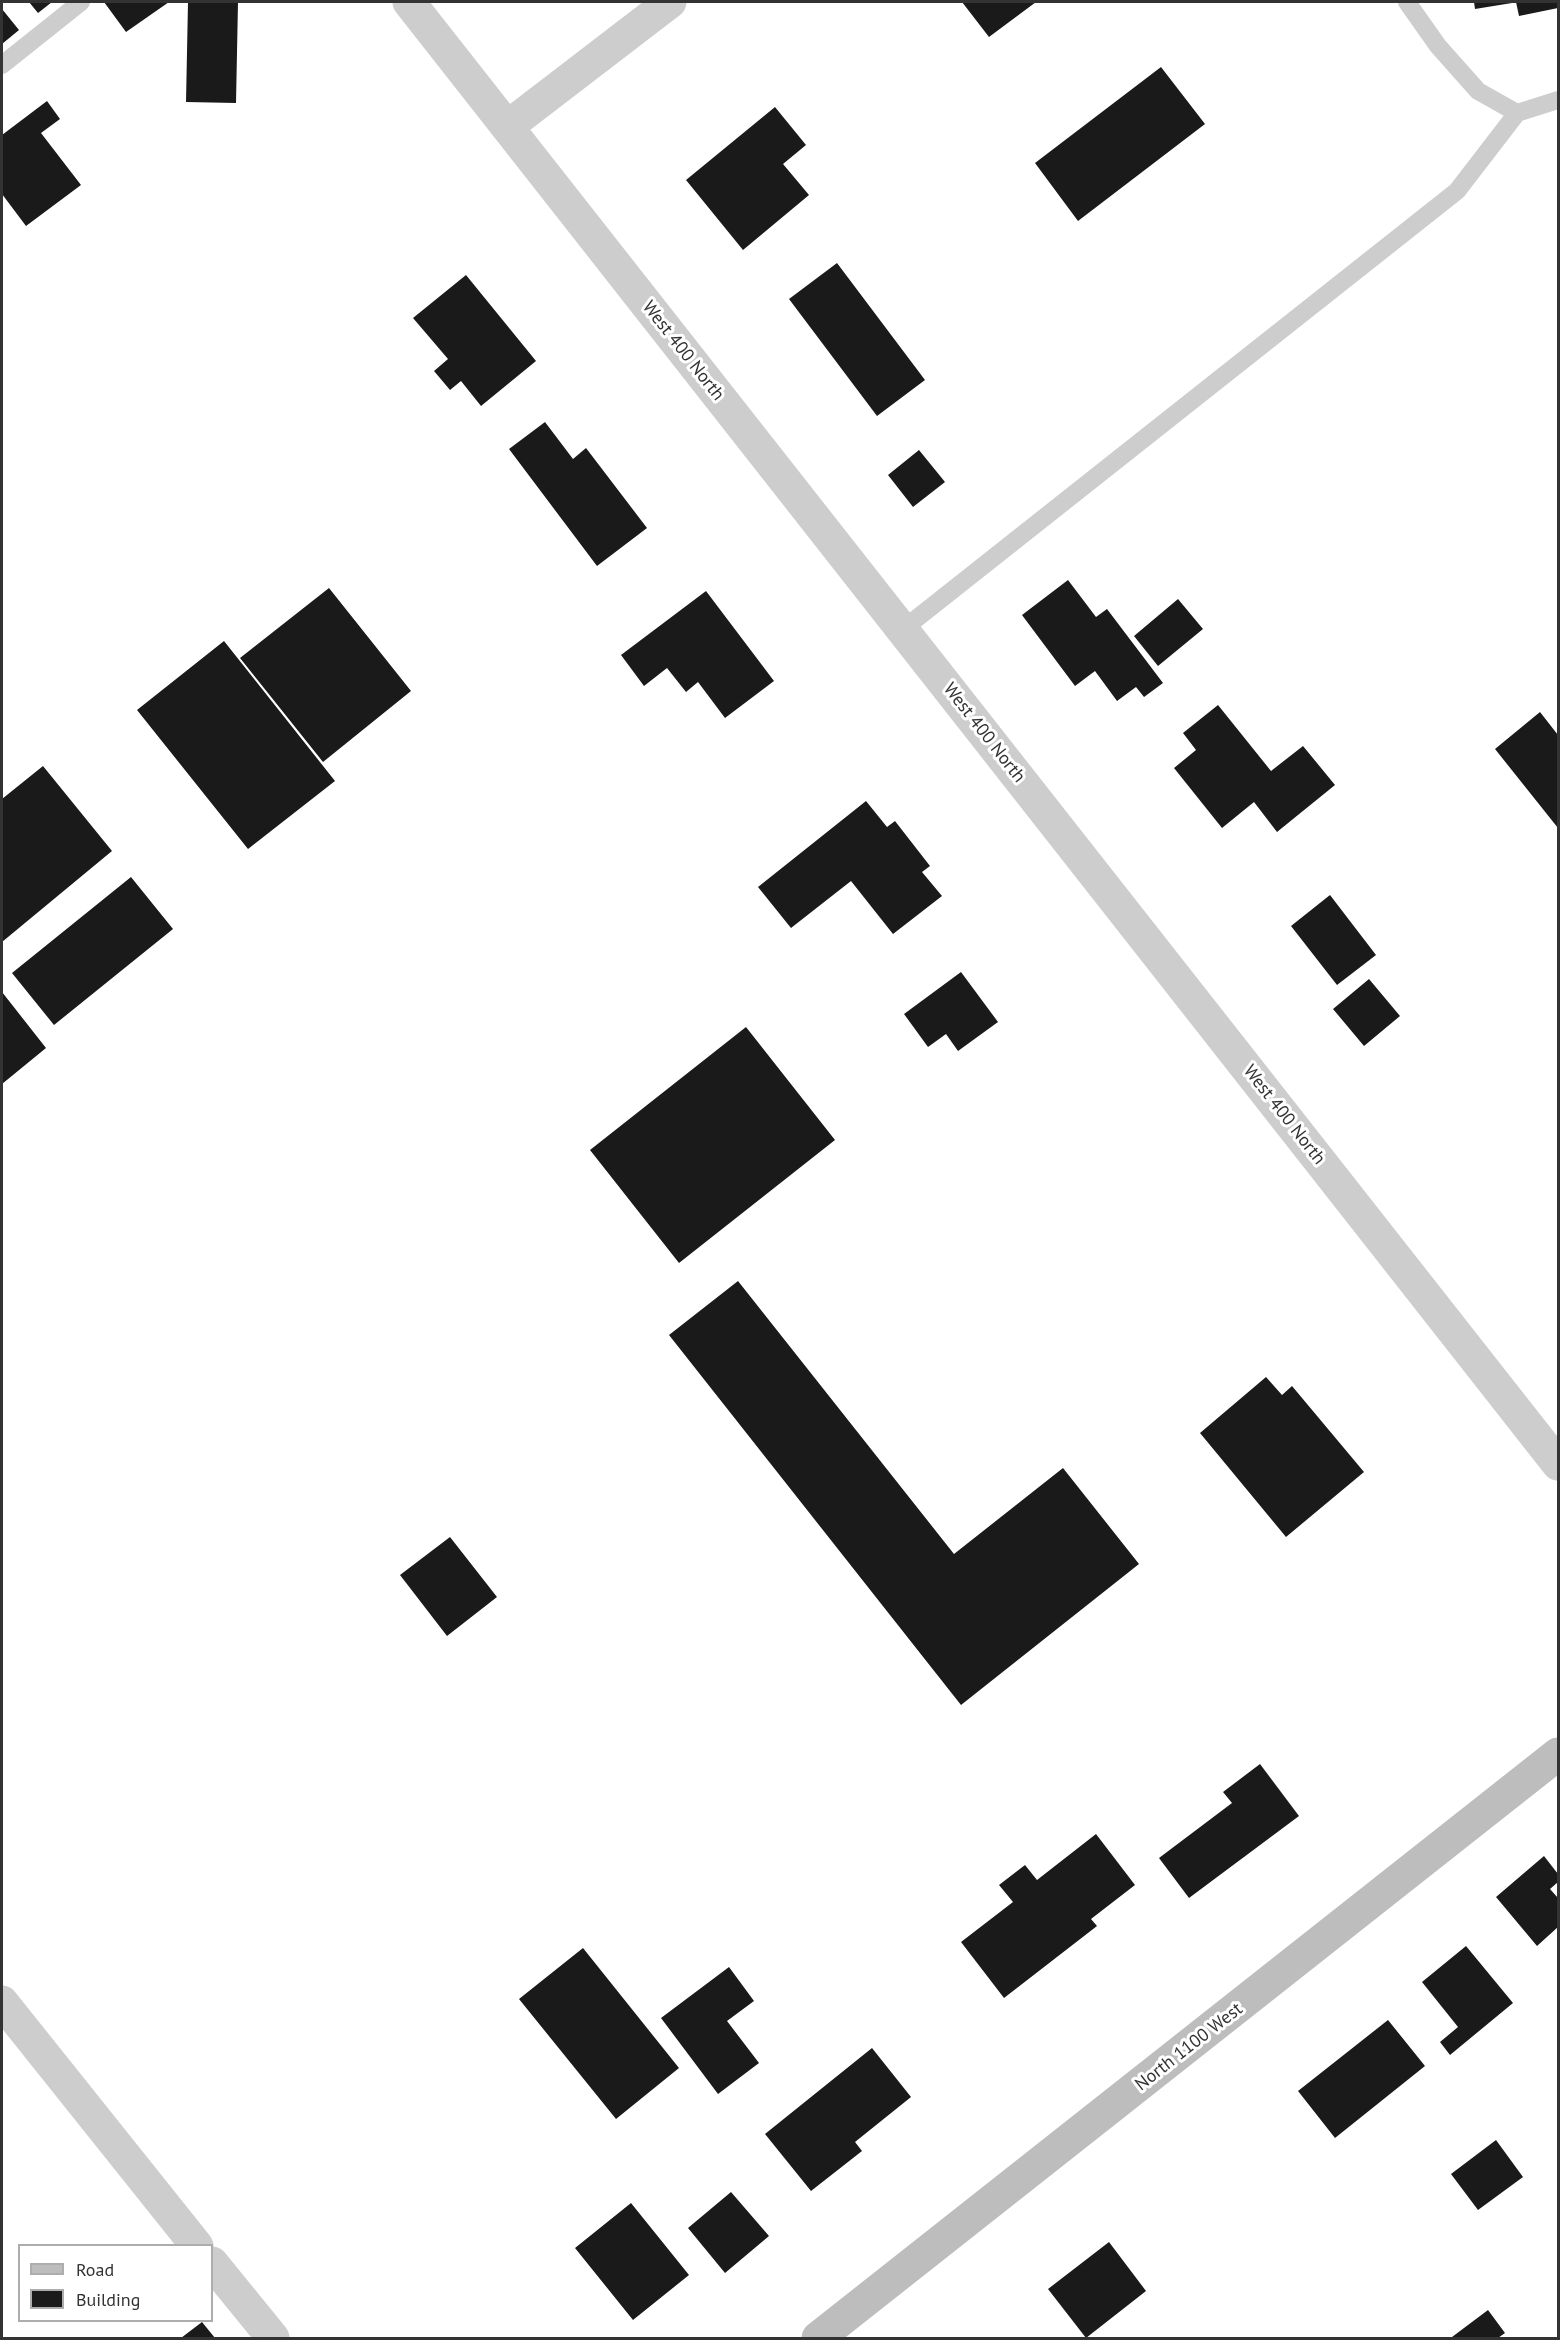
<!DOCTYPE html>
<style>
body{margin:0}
#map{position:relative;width:1560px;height:2340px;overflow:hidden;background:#fff;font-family:"PT Sans",sans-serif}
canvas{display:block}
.frame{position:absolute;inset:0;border:3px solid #333;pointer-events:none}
.legend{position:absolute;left:18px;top:2244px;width:195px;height:78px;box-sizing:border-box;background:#fff;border:2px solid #adadad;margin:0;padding:8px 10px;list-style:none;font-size:18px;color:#333}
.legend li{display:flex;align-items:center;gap:12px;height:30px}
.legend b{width:30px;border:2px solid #adadad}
</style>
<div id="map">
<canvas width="1560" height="2340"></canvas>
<div class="frame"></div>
<ul class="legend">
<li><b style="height:8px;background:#bdbdbd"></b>Road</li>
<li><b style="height:16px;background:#1a1a1a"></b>Building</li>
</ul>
</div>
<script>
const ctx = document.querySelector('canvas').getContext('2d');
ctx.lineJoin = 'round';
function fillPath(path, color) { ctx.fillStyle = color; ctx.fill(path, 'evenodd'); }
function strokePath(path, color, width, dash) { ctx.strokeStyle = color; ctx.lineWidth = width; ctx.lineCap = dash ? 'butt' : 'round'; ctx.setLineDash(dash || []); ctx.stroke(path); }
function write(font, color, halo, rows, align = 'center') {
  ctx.font = font + ' "PT Sans",sans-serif'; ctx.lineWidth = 6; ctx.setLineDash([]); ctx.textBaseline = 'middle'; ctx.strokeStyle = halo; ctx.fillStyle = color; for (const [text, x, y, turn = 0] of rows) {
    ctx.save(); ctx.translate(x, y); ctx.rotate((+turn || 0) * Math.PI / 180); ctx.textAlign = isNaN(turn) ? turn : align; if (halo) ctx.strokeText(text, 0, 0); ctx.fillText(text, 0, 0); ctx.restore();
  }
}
fillPath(new Path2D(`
 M29 2H52L38 13Z
 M104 2H169L126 32Z
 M188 2H238L236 103 186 102Z
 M962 2H1036L989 37Z
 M1474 2H1512V3L1475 9Z
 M1516 2H1558V8L1519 16Z
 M2 9 19 30 2 44Z
 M1161 67 1205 124 1078 221 1035 163Z
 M47 101 60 119 41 133 81 185 26 226 2 194V135Z
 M775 107 806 145 783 164 809 195 743 250 686 180Z
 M837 263 925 380 877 416 789 299Z
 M466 275 536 361 481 406 461 381 450 390 434 371 448 359 413 318Z
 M545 422 573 459 586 448 647 528 597 566 509 449Z
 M919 450 945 482 913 507 888 475Z
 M1068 580 1096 617 1107 609 1163 683 1144 697 1136 687 1117 701 1095 671 1075 686 1022 615Z
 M329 588 411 691 323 762 240 658Z
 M706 591 774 681 725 718 698 682 686 692 667 668 644 686 621 655Z
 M1178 599 1203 629 1158 666 1134 636Z
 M224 641 335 781 248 849 137 710Z
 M1218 705 1271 771 1303 746 1335 785 1277 832 1254 802 1222 828 1174 768 1196 750 1183 733Z
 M1540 712 1558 735V828L1495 749Z
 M43 766 112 851 2 942V799Z
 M866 801 887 827 895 821 930 866 922 872 942 896 893 934 851 881 791 928 758 887Z
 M131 877 173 929 54 1025 12 973Z
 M1330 895 1376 955 1337 985 1291 926Z
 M961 972 998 1022 958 1051 946 1034 928 1047 904 1014Z
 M1369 979 1400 1016 1364 1046 1333 1009Z
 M2 992 46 1048 2 1084Z
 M746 1027 835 1140 679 1263 590 1150Z
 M738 1281 954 1554 1063 1468 1139 1564 961 1705 669 1335Z
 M1266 1377 1282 1395 1292 1386 1364 1472 1286 1537 1200 1433Z
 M450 1537 497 1597 447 1636 400 1575Z
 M1260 1764 1299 1816 1189 1898 1159 1858 1232 1803 1223 1792Z
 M1096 1834 1135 1885 1091 1919 1097 1926 1004 1998 961 1942 1013 1902 999 1885 1025 1865 1037 1880Z
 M1544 1856 1558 1874V1882L1550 1889 1558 1898V1927L1537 1946 1496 1897Z
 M1466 1946 1513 2003 1450 2055 1440 2042 1458 2027 1422 1982Z
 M583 1948 679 2068 616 2119 519 1999Z
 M729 1967 754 2001 727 2021 759 2063 718 2094 661 2018Z
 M1388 2020 1425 2066 1335 2138 1298 2091Z
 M872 2048 911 2097 855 2142 862 2151 811 2191 765 2134Z
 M1496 2140 1523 2177 1478 2210 1451 2174Z
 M731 2192 769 2236 725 2273 688 2228Z
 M631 2203 689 2275 633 2320 575 2248Z
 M1109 2242 1146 2291 1086 2338 1048 2289Z
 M1488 2310 1505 2333 1498 2338H1453L1452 2337Z
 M202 2322 215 2338H181Z`), '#1a1a1a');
strokePath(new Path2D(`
 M1407 2 1438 46 1478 91 1517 113
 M2 65 81 2
 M902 630 1457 191 1517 113 1558 100`), '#cdcdcd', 18);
strokePath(new Path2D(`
 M409 2 1558 1464
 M507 127 670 2
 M2 2002 197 2246
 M212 2263 273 2338`), '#cdcdcd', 33);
strokePath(new Path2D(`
 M818 2338 1558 1754`), '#bdbdbd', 33);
write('18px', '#333', '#fff', [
 ["West 400 North",683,351,52],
 ["West 400 North",984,733,52],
 ["West 400 North",1284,1115,52],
 ["North 1100 West",1189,2047,-38]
]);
</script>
